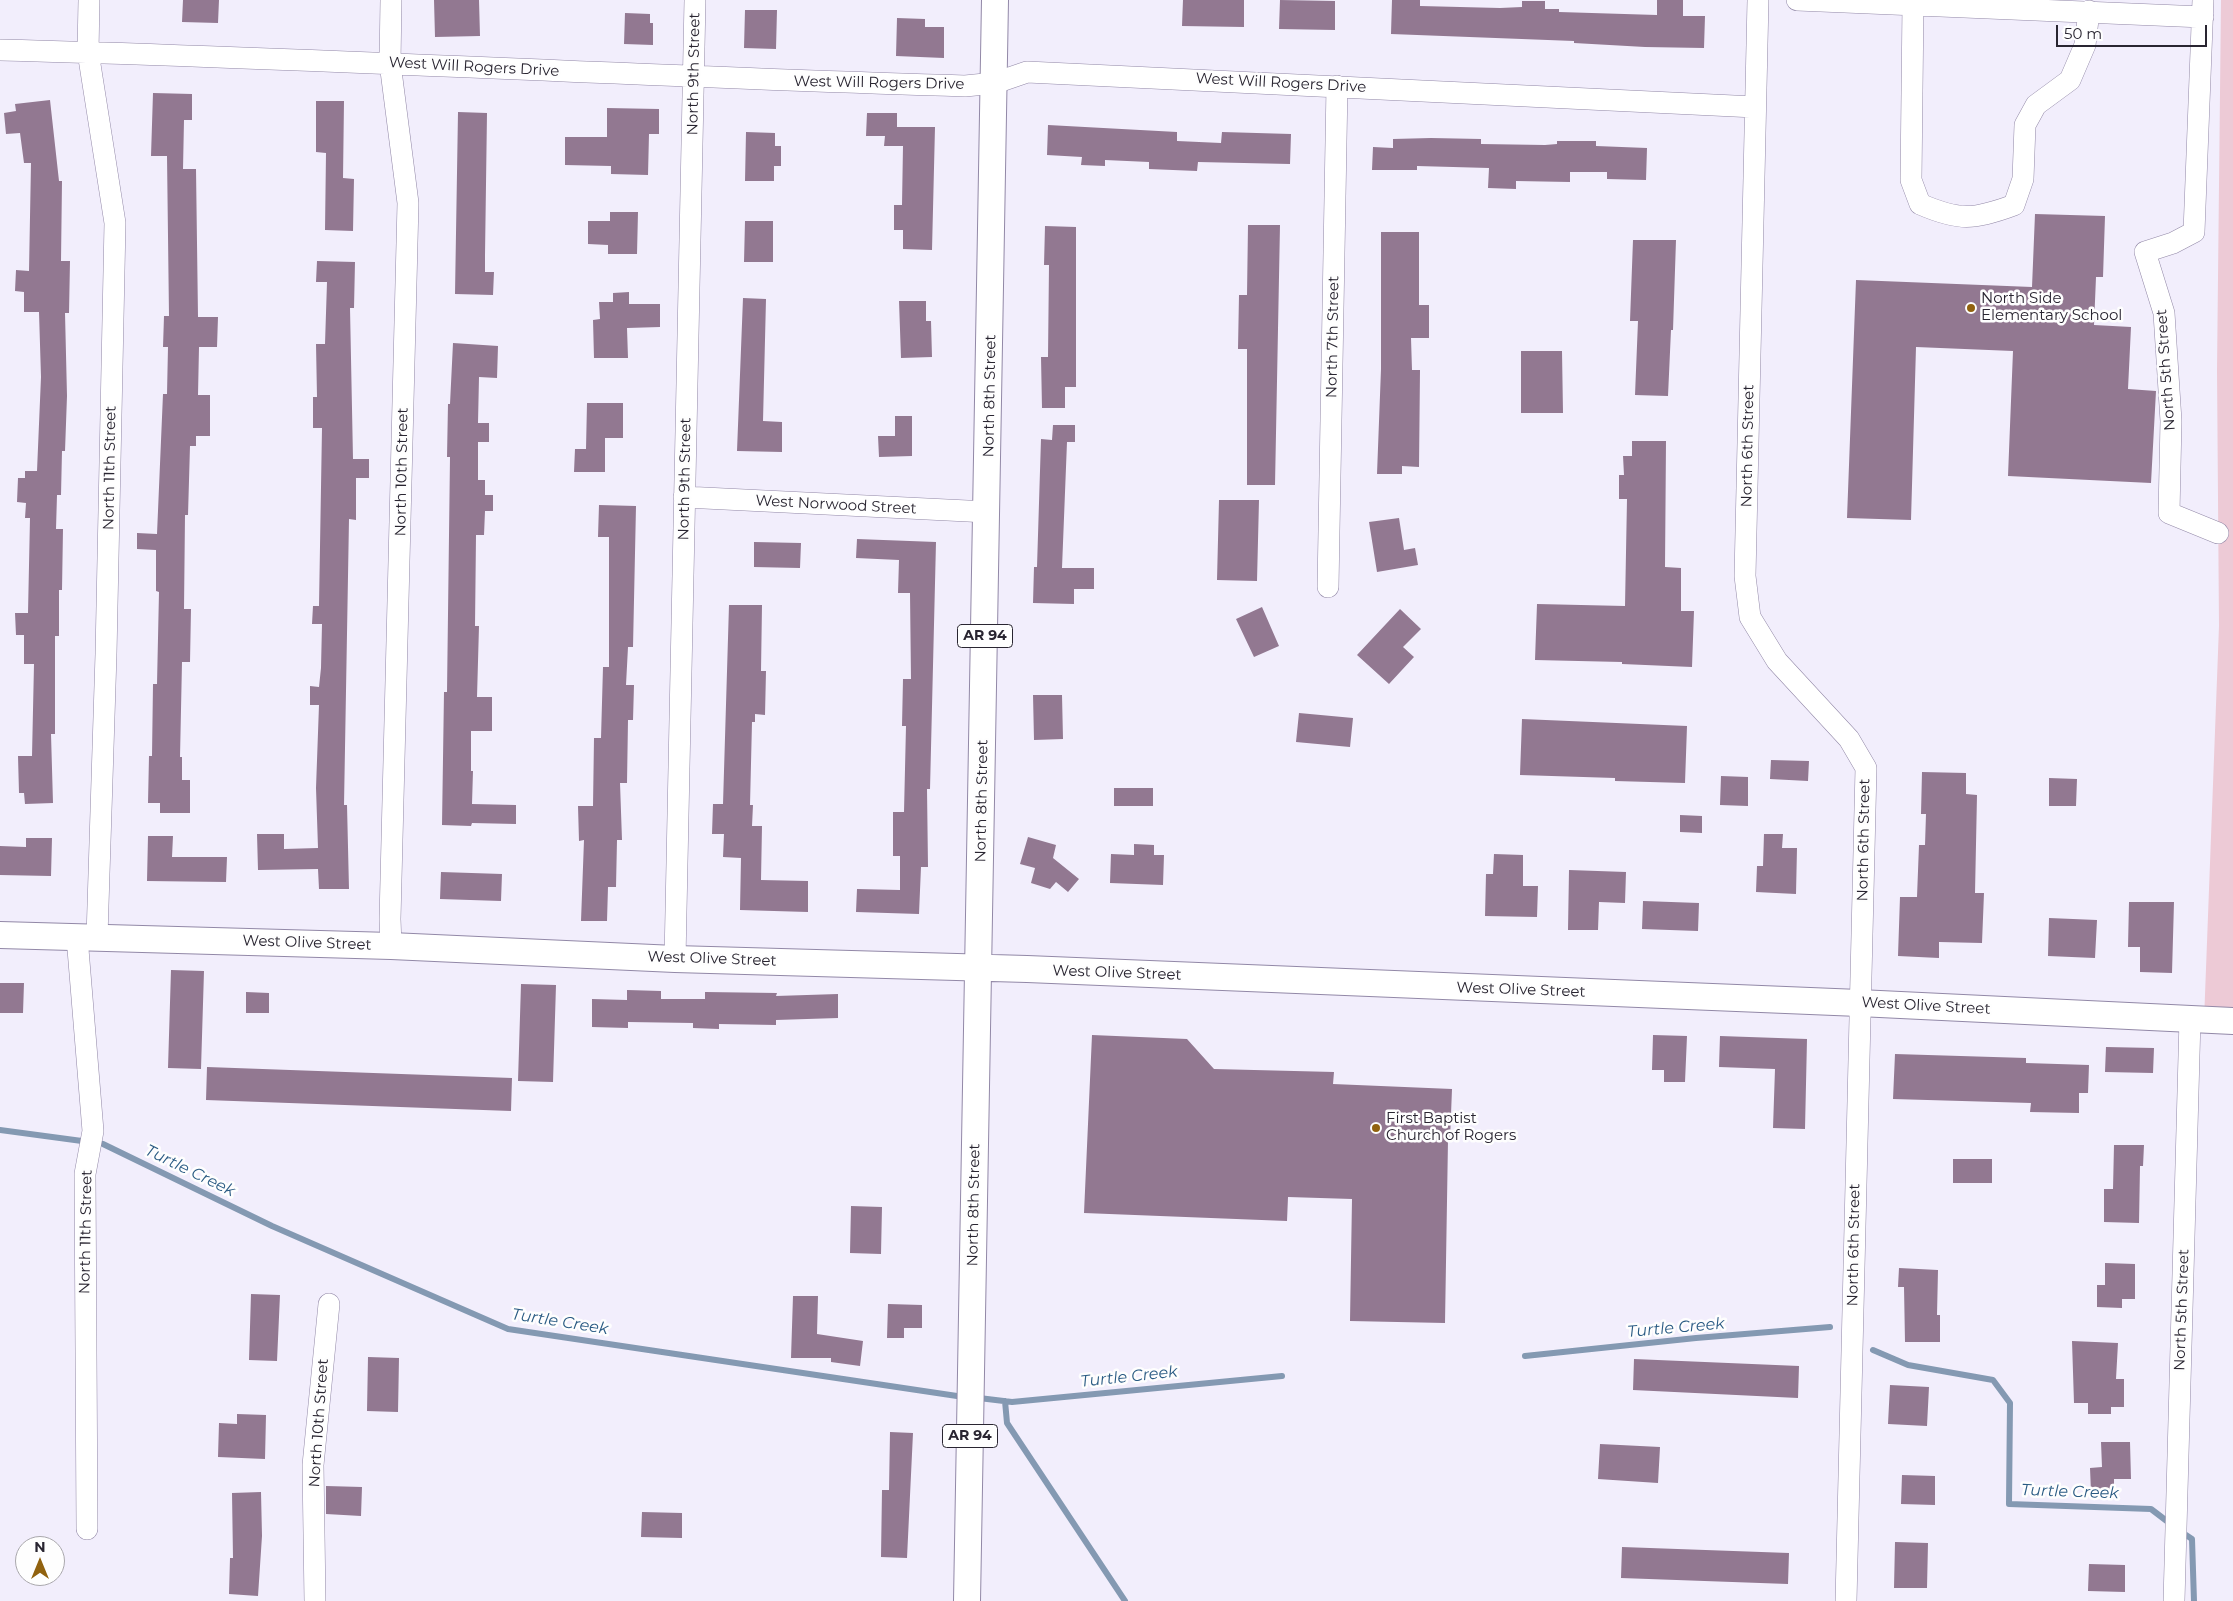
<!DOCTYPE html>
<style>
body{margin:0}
#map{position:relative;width:2233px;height:1601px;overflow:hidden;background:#f2eefc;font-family:Montserrat,sans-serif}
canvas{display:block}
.north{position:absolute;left:15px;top:1536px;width:50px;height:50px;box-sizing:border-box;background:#fefefe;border:1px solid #a9a7ac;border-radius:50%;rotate:0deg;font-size:14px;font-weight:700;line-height:20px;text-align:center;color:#292531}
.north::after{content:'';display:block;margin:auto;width:18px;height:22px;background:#91620f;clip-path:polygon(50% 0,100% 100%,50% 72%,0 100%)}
.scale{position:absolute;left:2056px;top:25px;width:151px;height:22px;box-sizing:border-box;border:2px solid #292531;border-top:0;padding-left:6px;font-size:15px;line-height:18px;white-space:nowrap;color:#292531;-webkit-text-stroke:4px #fefefe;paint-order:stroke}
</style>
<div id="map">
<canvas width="2233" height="1601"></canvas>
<div class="north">N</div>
<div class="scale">50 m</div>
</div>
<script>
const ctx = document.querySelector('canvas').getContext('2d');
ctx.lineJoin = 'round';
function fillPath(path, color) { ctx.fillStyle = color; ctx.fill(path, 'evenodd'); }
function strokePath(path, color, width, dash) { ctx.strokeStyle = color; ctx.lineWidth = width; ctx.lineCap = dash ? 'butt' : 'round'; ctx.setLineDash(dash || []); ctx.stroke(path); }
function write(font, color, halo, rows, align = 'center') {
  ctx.font = font + ' Montserrat,sans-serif'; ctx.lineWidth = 5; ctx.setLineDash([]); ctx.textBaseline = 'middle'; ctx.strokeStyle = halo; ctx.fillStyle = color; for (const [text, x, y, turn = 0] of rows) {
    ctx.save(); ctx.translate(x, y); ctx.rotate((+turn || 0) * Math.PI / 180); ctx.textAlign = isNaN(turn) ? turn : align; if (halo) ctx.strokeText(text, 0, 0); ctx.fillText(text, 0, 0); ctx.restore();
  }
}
fillPath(new Path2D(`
 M2221 0H2233V1021H2204L2219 626 2217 370Z`), '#edcad6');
strokePath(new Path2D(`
 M0 1130 82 1141
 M103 1144 272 1226 508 1329 957 1396
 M1873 1350 1908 1365 1993 1380 2010 1403 2009 1504 2151 1509 2172 1525
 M1525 1356 1696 1338 1830 1327
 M979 1398 1012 1402 1282 1376
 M1005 1401 1007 1423 1125 1601
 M2180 1531 2192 1539 2194 1601`), '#8499b2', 6);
fillPath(new Path2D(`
 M183 0H219L218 23 182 22Z
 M434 0H479L480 36 435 37Z
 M1183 0H1244V27L1182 26Z
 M1280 0 1335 1V30L1279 29Z
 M1392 0H1420V6L1500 8 1522 7V1H1545V9H1559V12L1657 15V0H1683V16H1705L1704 48 1645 47 1574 43V41L1391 34Z
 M745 10H777L776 49 744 48Z
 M625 13 650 14V23H653V45L624 44Z
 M897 18 925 19V27H944V58L896 56Z
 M153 93 192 94V120H184L183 169H196L198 317H218L217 347H199L198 395H210V436H196V446H190L188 515H185L184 609H191L190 662H182L180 757H182V780H190V813H160V803H148L149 756H152L153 684H157L159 592 156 591V550L137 549V533L157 534 163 394H167L168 347H163L164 316H169L167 156H151Z
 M50 100 59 181H62L61 261H70L69 313H65L67 396 65 451H62L61 495H57L56 529H63L62 590H59V636H55V734H51L53 803 25 804 24 793H19L18 756H32L34 664H24V635H16L15 613H28L30 518H25L26 503 17 502 18 478H25V471H37L41 377 39 312H24V292L15 291 16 270 29 271 31 163H24L20 133 6 134 4 113 16 111 15 104Z
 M316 101H344L343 178 354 179 353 231 325 230 326 153 316 152Z
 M607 108 659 109V134H649L648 175 611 174V166L565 165V137H607Z
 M458 112 487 113 485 255V272H494L493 295 455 294Z
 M867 113H897V127H935L932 250 903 249V230H894V205H902L903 146H884L885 136H866Z
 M1048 125 1177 132V141L1221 143 1222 132 1291 134 1290 164 1198 162 1197 171 1149 169V162L1105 160V166L1081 165 1082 157 1047 155Z
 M746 132 775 133V146H781V166H774V181H745Z
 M1431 138 1481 139V144L1545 145 1557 144V141H1596V146L1647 148 1646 180 1607 179V172H1570V182L1516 181V189L1488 188 1489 168 1417 166V170H1372L1373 147 1393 148V139Z
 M610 212H638L637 254H608V245L588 244V221H610Z
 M2035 214 2105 216 2103 277H2096L2094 325 2131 327 2128 389 2156 391 2151 483 2008 476 2013 351 1916 347 1911 520 1847 518 1856 280 2032 287Z
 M745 221H773V262H744Z
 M1248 225H1280L1275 485H1247V349H1238L1239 295H1247Z
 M1045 226 1076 227V387H1065V408H1042L1041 357H1048L1049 265H1044Z
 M1381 232H1419V305H1429V338H1411L1412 370H1420L1419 467 1402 466V474H1377L1381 369Z
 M1633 240H1676L1673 330H1671L1668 396 1635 395 1638 321H1630Z
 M317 261 355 262 354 308H350L353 459H369V478H356V520L349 519 344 805H347L349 889H319L318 869 258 870 257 834H284V849L318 848 316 788 319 705H310V686L319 687 321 668 322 624H312L313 606H319L322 428H313V397H317L316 344H325L327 282H316Z
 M629 292V304H660V327L627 328 628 358H594L593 320 600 319 599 302H613V293Z
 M743 298 766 299 763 421 782 422V452L737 451Z
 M899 301H926V321H931L932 357 901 358Z
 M453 343 498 346 497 378 479 377 478 423H489V442H478V480H485V495H493V511H485L484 535H476L475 626H479L477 697H492V731H471V771H473L472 804 516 805V824L472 823 471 826 442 825 444 692H447L450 457H447L448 404H450Z
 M1521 351H1562L1563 413H1521Z
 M587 403H623V438H605V472H574L575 449H586Z
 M895 416H912V456L879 457 878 436H895Z
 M1053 425H1075V442H1067L1062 568H1094V589H1074V604L1033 603 1034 567H1037L1041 439 1052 440Z
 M1632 441H1666L1665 567 1681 568V611H1694L1692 667 1622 664V662L1535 660 1537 604 1625 606 1627 499H1619V475H1624L1623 456H1632Z
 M1219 500H1259L1257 581 1217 580Z
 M599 505 636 506 633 647H628L626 685H634L633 720H628L627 783H620L622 840H617L616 887H608L607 921H581L584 840 579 841 578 806H593L594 738H601L603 667H609V537H598Z
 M1399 518 1404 550 1415 548 1418 565 1377 572 1369 522Z
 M857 539 936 542 930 789H927L928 867H921L919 914 856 912 857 889 900 890V856H893V812H904L906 726H902L903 679H911L910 593H898L899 560 856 558Z
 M754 542 801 543 800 568 754 567Z
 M729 605H762L761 671H766L765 715 755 714V722H752L750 805H753L752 826H762L761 880 808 881V912L740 910 741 858 723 857 724 834H712L713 804H723Z
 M1262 607 1279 646 1254 657 1236 619Z
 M1400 609 1421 629 1403 647 1414 657 1389 684 1357 655Z
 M1033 695H1062L1063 739 1034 740Z
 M1299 713 1353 718 1350 747 1296 742Z
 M1522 719 1687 726 1685 783 1615 781V778L1520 775Z
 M1771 760 1809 761 1808 781 1770 779Z
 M1922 772 1966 773V794L1977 795 1975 893H1984L1982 943 1939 942V958L1898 956 1900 897H1917L1919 845H1925L1926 814H1921Z
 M1721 776 1748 777V806L1720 805Z
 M2049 778 2077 779 2076 806H2049Z
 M1114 788H1153V806H1114Z
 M1680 815 1702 816V833L1680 832Z
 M1764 834H1783L1782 848H1797L1796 894 1756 892 1757 866H1763Z
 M148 836H173L172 857H227L226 882 147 881Z
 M1028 837 1056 845 1053 858 1079 879 1068 892 1056 882 1050 889 1031 883 1035 868 1020 864Z
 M26 838H52L51 876 0 875V846L26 847Z
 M1134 844 1154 845V855H1164L1163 885 1110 883 1111 854 1134 855Z
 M1494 854 1523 855V886H1538L1537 917 1485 916 1486 874H1493Z
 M1569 870 1626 872 1625 903 1599 902 1598 930H1568Z
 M441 872 502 874 501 901 440 899Z
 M1643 901 1699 903 1698 931 1642 929Z
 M2129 902H2174L2172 973 2140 972V947H2128Z
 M2049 918 2097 920 2095 958 2048 956Z
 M171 970 204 971 201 1069 168 1068Z
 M0 983H24L23 1013H0Z
 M521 984 556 985 553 1082 518 1081Z
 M627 990 661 991V999H705V992L777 993 776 996 838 994V1018L776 1020V1025L719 1024V1029L693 1028V1023L628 1022V1028L592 1027V999L627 1000Z
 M246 992 269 993V1013H246Z
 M1092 1035 1187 1039 1214 1069 1334 1072 1333 1084 1452 1089 1450 1140H1448L1445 1323 1350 1321 1352 1199 1288 1197 1287 1221 1084 1213Z
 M1653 1035 1687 1036 1685 1082H1664V1070H1652Z
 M1720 1036 1807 1039 1805 1129 1773 1128 1775 1069 1719 1067Z
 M2106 1047 2154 1048 2153 1073 2105 1072Z
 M1895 1054 2026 1058V1063L2089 1065 2088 1093H2079V1113L2030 1112 2031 1103 1893 1099Z
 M207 1067 512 1078 511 1111 206 1100Z
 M2114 1145H2144L2143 1166H2140L2139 1223 2104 1222V1189H2113Z
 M1953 1159H1992V1183H1953Z
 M851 1206 882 1207 881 1254 850 1253Z
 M2105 1263 2135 1264V1299H2122V1308L2097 1307V1285H2105Z
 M1899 1268 1938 1270 1937 1315H1940V1342H1905L1904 1287H1898Z
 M251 1294 280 1295 277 1361 249 1360Z
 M793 1296H818L817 1334 863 1341 860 1366 831 1362V1358H791Z
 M888 1304 922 1305V1328H904V1338H887Z
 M2072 1341 2118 1343 2116 1379H2124V1407H2111V1414H2088V1403H2074Z
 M368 1357 399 1358 398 1412 367 1411Z
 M1634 1359 1799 1366 1798 1398 1633 1390Z
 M1890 1385 1929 1387 1927 1426 1888 1424Z
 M237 1414 266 1415 265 1459 218 1457 219 1423 237 1424Z
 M890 1432 913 1433 907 1558 881 1557 882 1490H889Z
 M2101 1442H2130L2131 1479H2114V1492H2091L2090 1468 2102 1467Z
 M1600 1444 1660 1447 1658 1483 1598 1479Z
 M1902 1475 1935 1476V1505L1901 1504Z
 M326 1486 362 1487 361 1516 326 1514Z
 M261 1492 262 1536 258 1596 229 1594 230 1558H233L232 1493Z
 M642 1512 682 1513V1538L641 1537Z
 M1895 1542 1928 1543 1927 1588H1894Z
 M1622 1547 1789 1553 1788 1584 1621 1578Z
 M2089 1564 2125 1565V1592L2088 1591Z`), '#927891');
const minor = new Path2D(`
 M89 0 88 52 115 223 106 654 97 937
 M391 0 390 63 408 203 390 919 391 946
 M1758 0 1745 576 1750 617 1777 661 1849 739 1866 768 1846 1601
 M1797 0 2203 17
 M2203 0 2194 232 2173 243 2145 252 2164 313 2171 421 2169 513 2218 533
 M1913 4 1911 180 1920 204C1959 221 1974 220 2014 205L2023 179 2025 125 2036 105 2070 80 2085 45 2089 11
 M0 50C322 58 643 77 965 86L995 83 1027 72 1755 107
 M684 497 988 512
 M1328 587 1337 86
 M77 937 93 1131 85 1174 87 1529
 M675 959 695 0
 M315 1601 313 1465 329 1304
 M2174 1601 2190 1019`);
const major = new Path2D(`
 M0 935 391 946 675 959 1027 969 1859 1003 2233 1021
 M967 1601 995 0`);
strokePath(minor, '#9288a7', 22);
strokePath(major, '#9288a7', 28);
strokePath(minor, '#fff', 21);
strokePath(major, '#fff', 26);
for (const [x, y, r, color] of [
 [1971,308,5,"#91620f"],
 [1376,1128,5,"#91620f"]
]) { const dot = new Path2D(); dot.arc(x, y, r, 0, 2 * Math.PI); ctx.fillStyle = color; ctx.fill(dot); strokePath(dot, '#fefefe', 2); }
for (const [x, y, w] of [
 [985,636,55],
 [970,1436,55]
]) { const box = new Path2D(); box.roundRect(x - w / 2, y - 11.5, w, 23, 4); ctx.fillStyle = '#fefefe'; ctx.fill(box); strokePath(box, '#292531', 1); }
write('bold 14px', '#292531', null, [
 ["AR 94",985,636],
 ["AR 94",970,1436]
]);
write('15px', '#292531', '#fefefe', [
 ["West Will Rogers Drive",474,67,3],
 ["North 9th Street",694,74,-89],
 ["West Will Rogers Drive",879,83,1],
 ["West Will Rogers Drive",1281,83,3],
 ["North 7th Street",1333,337,-89],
 ["North 5th Street",2166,370,-94],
 ["North 8th Street",990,396,-89],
 ["North 6th Street",1748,446,-89],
 ["North 11th Street",110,468,-89],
 ["North 10th Street",402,472,-89],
 ["North 9th Street",685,479,-89],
 ["West Norwood Street",836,505,3],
 ["North 8th Street",982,801,-89],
 ["North 6th Street",1864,840,-89],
 ["West Olive Street",307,943,2],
 ["West Olive Street",712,959,2],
 ["West Olive Street",1117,973,2],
 ["West Olive Street",1521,990,2],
 ["West Olive Street",1926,1006,3],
 ["North 8th Street",974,1205,-89],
 ["North 11th Street",86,1232,-89],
 ["North 6th Street",1854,1245,-89],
 ["North 5th Street",2182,1310,-88],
 ["North 10th Street",319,1423,-86]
]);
write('15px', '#292531', '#fefefe', [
 ["North Side",1981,299],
 ["Elementary School",1981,316],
 ["First Baptist",1386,1119],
 ["Church of Rogers",1386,1136]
], 'left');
write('italic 16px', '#295a83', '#fefefe', [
 ["Turtle Creek",190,1171,26],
 ["Turtle Creek",560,1322,9],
 ["Turtle Creek",1676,1328,-5],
 ["Turtle Creek",1129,1377,-6],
 ["Turtle Creek",2070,1492,2]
]);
</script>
